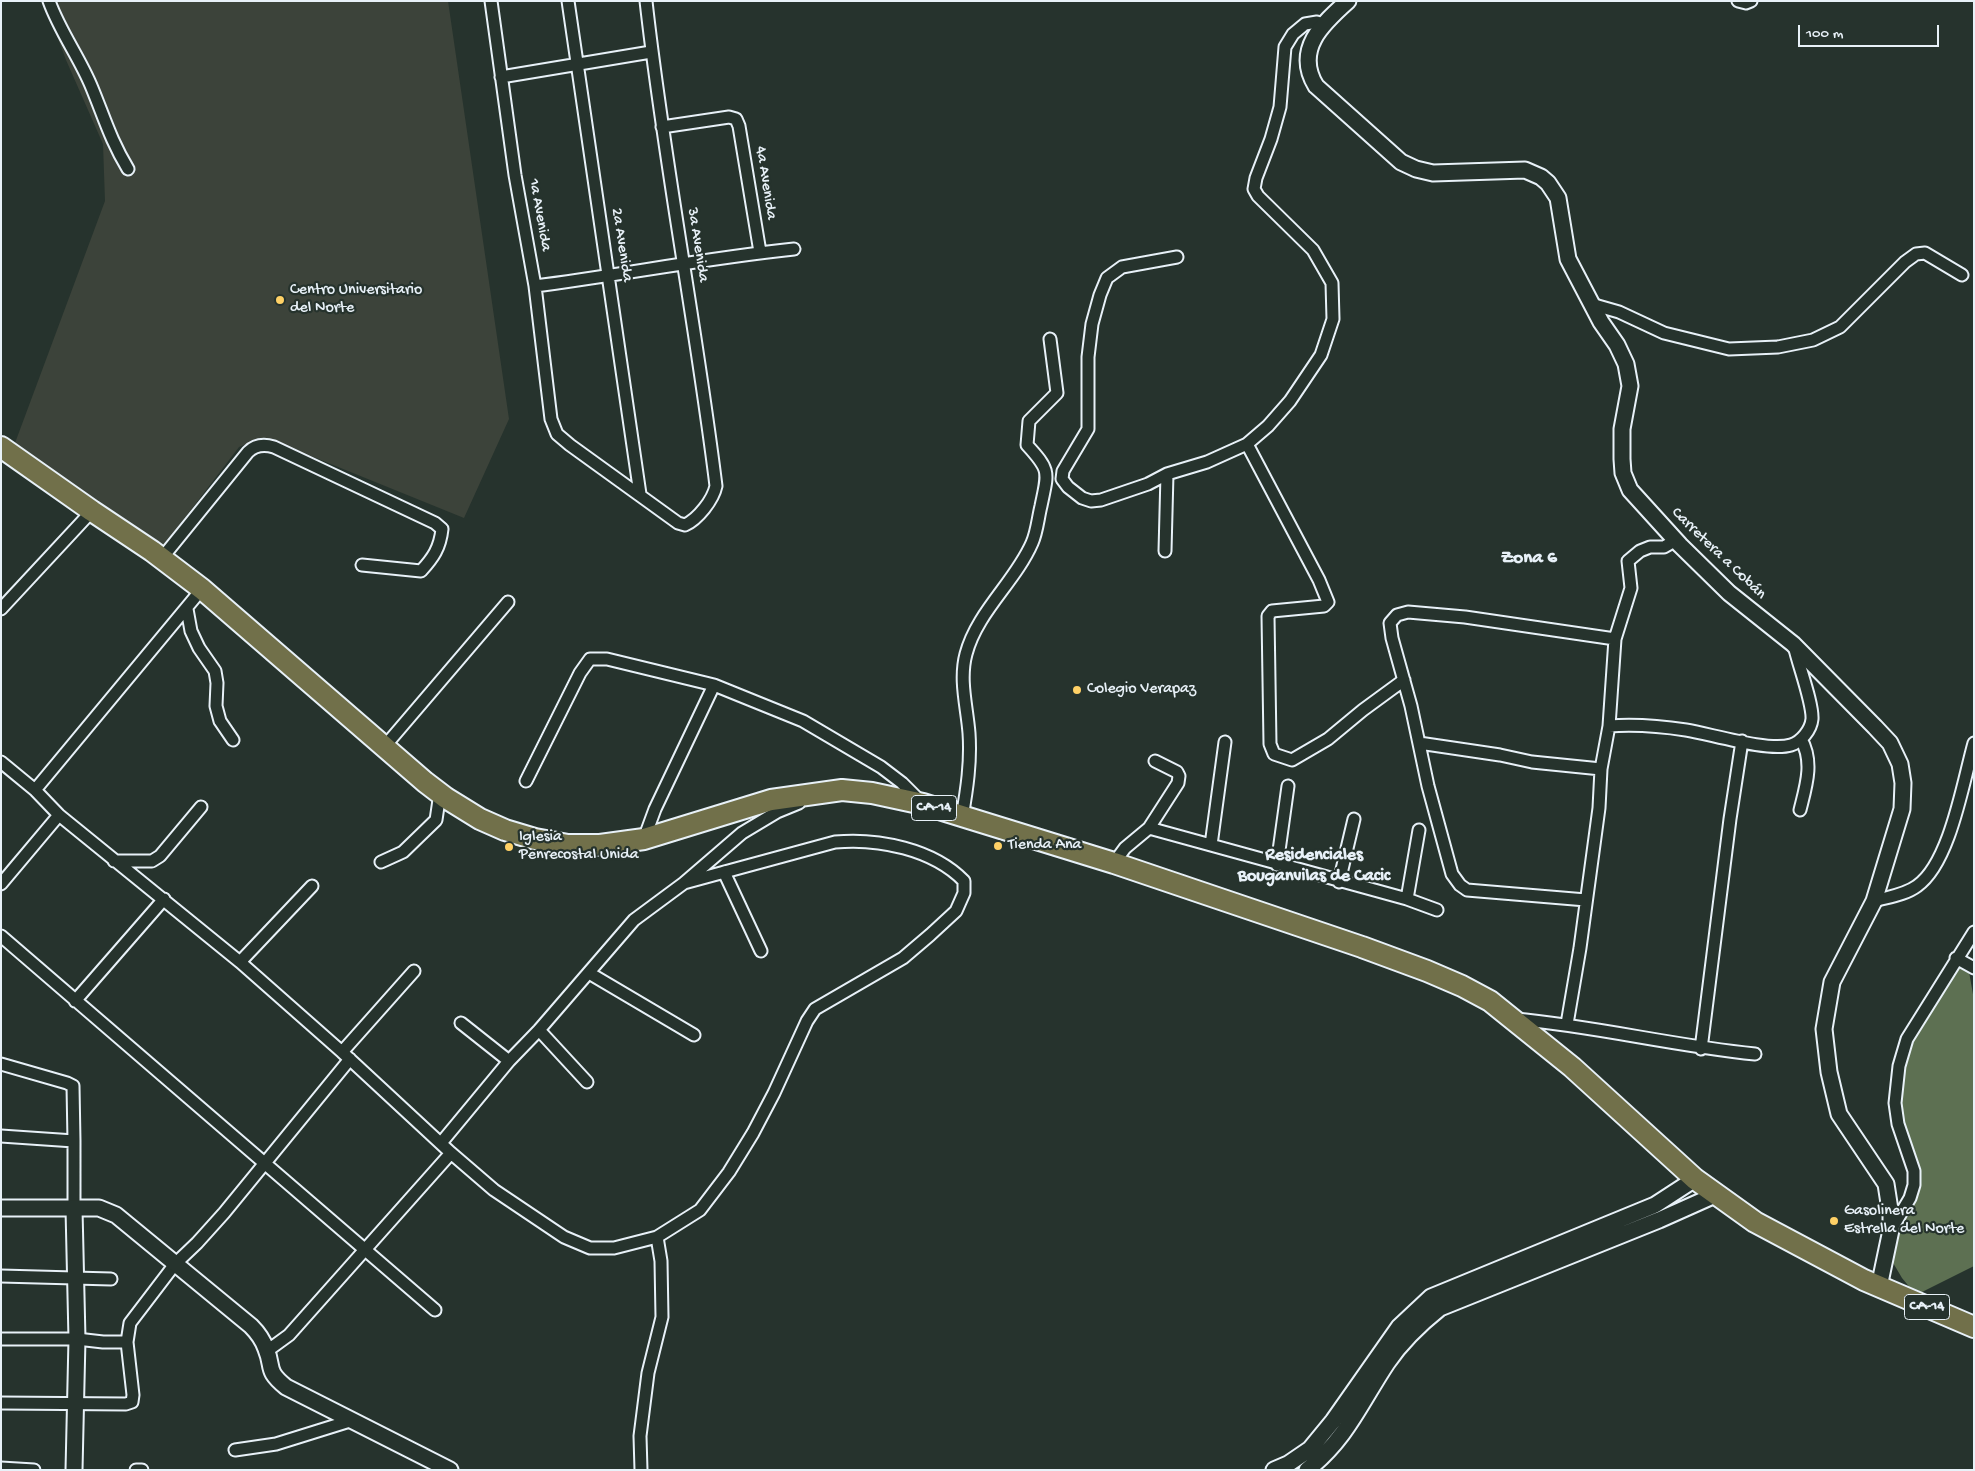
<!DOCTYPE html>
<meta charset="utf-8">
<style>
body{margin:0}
#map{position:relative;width:1975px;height:1471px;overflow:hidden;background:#26332d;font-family:"Gochi Hand",sans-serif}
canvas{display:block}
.frame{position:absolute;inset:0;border:2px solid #e8f1f8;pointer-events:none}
.scale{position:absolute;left:1798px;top:25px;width:141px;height:22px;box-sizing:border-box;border:2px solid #e8f1f8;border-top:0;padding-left:6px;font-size:15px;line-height:18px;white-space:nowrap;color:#e8f1f8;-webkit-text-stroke:4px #26332d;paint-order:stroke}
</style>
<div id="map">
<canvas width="1975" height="1471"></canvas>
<div class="frame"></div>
<div class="scale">100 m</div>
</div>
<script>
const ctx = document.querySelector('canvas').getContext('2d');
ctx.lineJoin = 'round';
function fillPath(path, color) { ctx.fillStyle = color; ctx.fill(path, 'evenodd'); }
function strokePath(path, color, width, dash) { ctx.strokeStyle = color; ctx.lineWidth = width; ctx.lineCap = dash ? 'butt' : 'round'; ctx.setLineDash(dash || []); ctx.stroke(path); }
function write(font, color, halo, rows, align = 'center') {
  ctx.font = font + ' "Gochi Hand",sans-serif'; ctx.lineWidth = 4.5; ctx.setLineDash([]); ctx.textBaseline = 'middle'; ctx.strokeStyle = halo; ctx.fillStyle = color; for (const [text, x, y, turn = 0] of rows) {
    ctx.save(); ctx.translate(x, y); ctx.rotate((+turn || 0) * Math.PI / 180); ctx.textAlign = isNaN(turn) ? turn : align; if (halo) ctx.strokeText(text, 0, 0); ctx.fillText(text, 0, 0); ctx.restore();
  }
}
fillPath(new Path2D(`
 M44 1H448L509 419 464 518 279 443 259 439 239 447 161 549 15 443 105 201 103 144 66 60Z`), '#3c433a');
fillPath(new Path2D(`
 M1959 962 1968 966 1974 1000V1266L1916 1295 1902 1278 1889 1256 1891 1238 1913 1207 1915 1193 1899 1098 1904 1066 1912 1040Z`), '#5d7052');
const street = new Path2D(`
 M49 1C60 32 80 58 92 88 104 117 111 141 128 169
 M491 1 515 175 535 286 551 419 557 434 570 445 678 523 685 525C698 519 713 500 716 486 696 324 664 163 646 1
 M568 1 640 494
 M1738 1 1746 3 1751 1
 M501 77 651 52
 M662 127 729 117 736 119 739 126 760 252
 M1177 257 1122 267 1107 278 1100 295 1092 324 1088 357V429L1063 471 1062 479 1068 487 1082 498 1091 501 1101 500 1148 484 1167 474 1207 462 1247 444 1268 426 1290 401 1321 355 1333 319 1332 283 1313 250 1258 196 1254 189 1256 178 1271 139 1280 107 1285 47 1293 34 1305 24 1317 22 1323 25
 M535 286C621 275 707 258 794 249
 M1591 304 1619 312 1664 333 1729 349 1778 347 1813 340 1840 327 1905 262 1916 254 1925 253 1962 275
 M1247 444 1319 580 1328 602 1324 606 1272 611 1268 616 1270 744 1274 754 1292 760 1328 739 1363 710 1404 680
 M1165 551 1167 474
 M162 558 248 452C255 445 264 444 274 447L435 523 442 529C440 548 433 558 421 571L362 565
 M1 609 92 511
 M187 609 191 631 199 648 215 671 217 683 216 706 220 721 233 740
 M1609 726C1635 724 1660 726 1686 730 1711 734 1768 752 1791 745 1801 742 1811 730 1812 719 1813 703 1798 664 1794 645
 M1419 743 1500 755 1532 762 1601 769
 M385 746 508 602
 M1 762 35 790 59 815 240 962 342 1052 451 1153 494 1190 564 1237 590 1248H614L657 1237 700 1210 729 1172 753 1133 774 1093 807 1021 815 1009 903 958 930 935 956 911 964 893V881C933 849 878 838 835 842L684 883
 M526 781 580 673 590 659H607L714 685 803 721 881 767 902 783 920 801
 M35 790 202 589
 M1800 810C1806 786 1814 762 1801 739
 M962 817C967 789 971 762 969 733 967 707 959 680 966 654 977 612 1015 582 1032 543 1037 532 1038 518 1041 506 1048 472 1051 471 1027 445L1029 421 1057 393 1050 339
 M1149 828 1407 899 1437 910
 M644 839 655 809 714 685
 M1211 845 1225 742
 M114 861H152L160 856 201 807
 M381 862 403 852 436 820 440 793
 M1114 863 1125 848 1149 828 1178 783 1179 776 1177 772 1155 761
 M1277 865 1288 786
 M724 872 761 951
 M1339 882 1354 819
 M1 884 59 815
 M1407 899 1419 830
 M1586 900 1467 890 1460 885 1452 874 1428 786 1411 706 1392 638 1390 623 1397 615 1408 612 1465 617 1615 639
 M1874 901C1888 897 1905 895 1917 886 1950 863 1963 782 1974 743
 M1 936 435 1310
 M1956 958 1974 968
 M240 962 312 886
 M589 973 694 1035
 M75 1001 164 899
 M1515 1019C1595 1026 1674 1046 1755 1054
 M461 1023 509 1061
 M1567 1024 1580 948 1599 808 1601 769 1609 726 1615 639 1631 588 1628 561 1640 551 1650 547H1664L1676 540
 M539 1030 587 1082
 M1701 1049 1730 819 1742 741
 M342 1052 414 971
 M1 1064 67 1083 73 1086 74 1141V1209
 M1 1136 74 1141
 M441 1143 509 1061 539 1030 634 920 684 883 742 833 777 812 799 803
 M1891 1230 1910 1198 1914 1185V1171L1898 1124 1895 1103 1899 1066 1907 1039 1974 932
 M1 1276 111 1279
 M1 1339H77L103 1342H127
 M267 1351 289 1335 451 1153
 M1 1403 126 1404 132 1402 133 1395 127 1342 130 1323 175 1264 197 1243 224 1213 350 1059
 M235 1450 276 1444 353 1420
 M1 1468 34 1470
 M136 1470H142
 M641 1470 640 1436 648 1373 662 1317 661 1261 657 1237`);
const secondary = new Path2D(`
 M1348 1C1322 24 1294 50 1316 86L1401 162 1416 169 1433 173 1525 170 1541 177 1548 183 1558 198 1568 259 1601 322 1617 345 1626 364 1630 386 1622 429V459L1623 473 1630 490 1680 545 1729 593 1793 644 1875 727 1890 743 1900 764 1903 783 1902 809 1874 901 1832 982 1824 1029 1829 1072 1839 1114 1886 1184 1891 1216V1230L1879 1287
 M1 1208H99L116 1215 251 1326C258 1333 263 1340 266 1349 274 1368 265 1370 286 1387L450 1470
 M74 1209 77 1339 74 1470
 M1274 1470 1288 1464 1310 1449 1333 1421 1399 1327 1431 1297 1655 1205 1695 1179
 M1307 1470C1346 1440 1361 1402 1387 1363 1402 1341 1420 1324 1440 1308L1659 1220 1715 1195`);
const highway = new Path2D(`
 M1 447 92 511 152 551 202 589 425 782 446 798 480 819 505 830 535 839 568 845H600L644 839 771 800 842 790 872 793 923 804 1114 863 1362 947 1427 971 1462 986 1490 1001 1572 1067 1695 1179 1755 1222 1864 1280 1974 1327`);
strokePath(street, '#e8f1f8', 15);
strokePath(secondary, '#e8f1f8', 19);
strokePath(highway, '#e8f1f8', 24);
strokePath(street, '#26332d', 11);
strokePath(secondary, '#26332d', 15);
strokePath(highway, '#71704a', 20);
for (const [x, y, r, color] of [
 [280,300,5,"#ffd166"],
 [1077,690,5,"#ffd166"],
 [998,846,5,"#ffd166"],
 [509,847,5,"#ffd166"],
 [1834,1221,5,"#ffd166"]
]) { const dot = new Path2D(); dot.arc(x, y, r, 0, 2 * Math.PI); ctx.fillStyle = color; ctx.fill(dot); strokePath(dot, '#26332d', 2); }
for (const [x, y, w] of [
 [934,808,45],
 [1927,1307,45]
]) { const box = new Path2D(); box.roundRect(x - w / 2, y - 12.5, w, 25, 4); ctx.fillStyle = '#26332d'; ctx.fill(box); strokePath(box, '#e8f1f8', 1); }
write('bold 15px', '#e8f1f8', null, [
 ["CA-14",934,808],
 ["CA-14",1927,1307]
]);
write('16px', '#e8f1f8', '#26332d', [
 ["4a Avenida",765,183,81],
 ["1a Avenida",539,215,80],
 ["2a Avenida",621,245,81],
 ["3a Avenida",697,245,81],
 ["Carretera a Cobán",1718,554,44]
]);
write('16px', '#e8f1f8', '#26332d', [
 ["Centro Universitario",290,291],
 ["del Norte",290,309],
 ["Colegio Verapaz",1087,690],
 ["Iglesia",519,838],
 ["Penrecostal Unida",519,856],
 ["Tienda Ana",1008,846],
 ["Gasolinera",1844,1212],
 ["Estrella del Norte",1844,1230]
], 'left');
write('bold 18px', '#e8f1f8', '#26332d', [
 ["Residenciales",1314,856],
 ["Bouganvilas de Cacic",1314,877]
]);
write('bold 19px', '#e8f1f8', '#26332d', [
 ["Zona 6",1529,559]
]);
</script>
